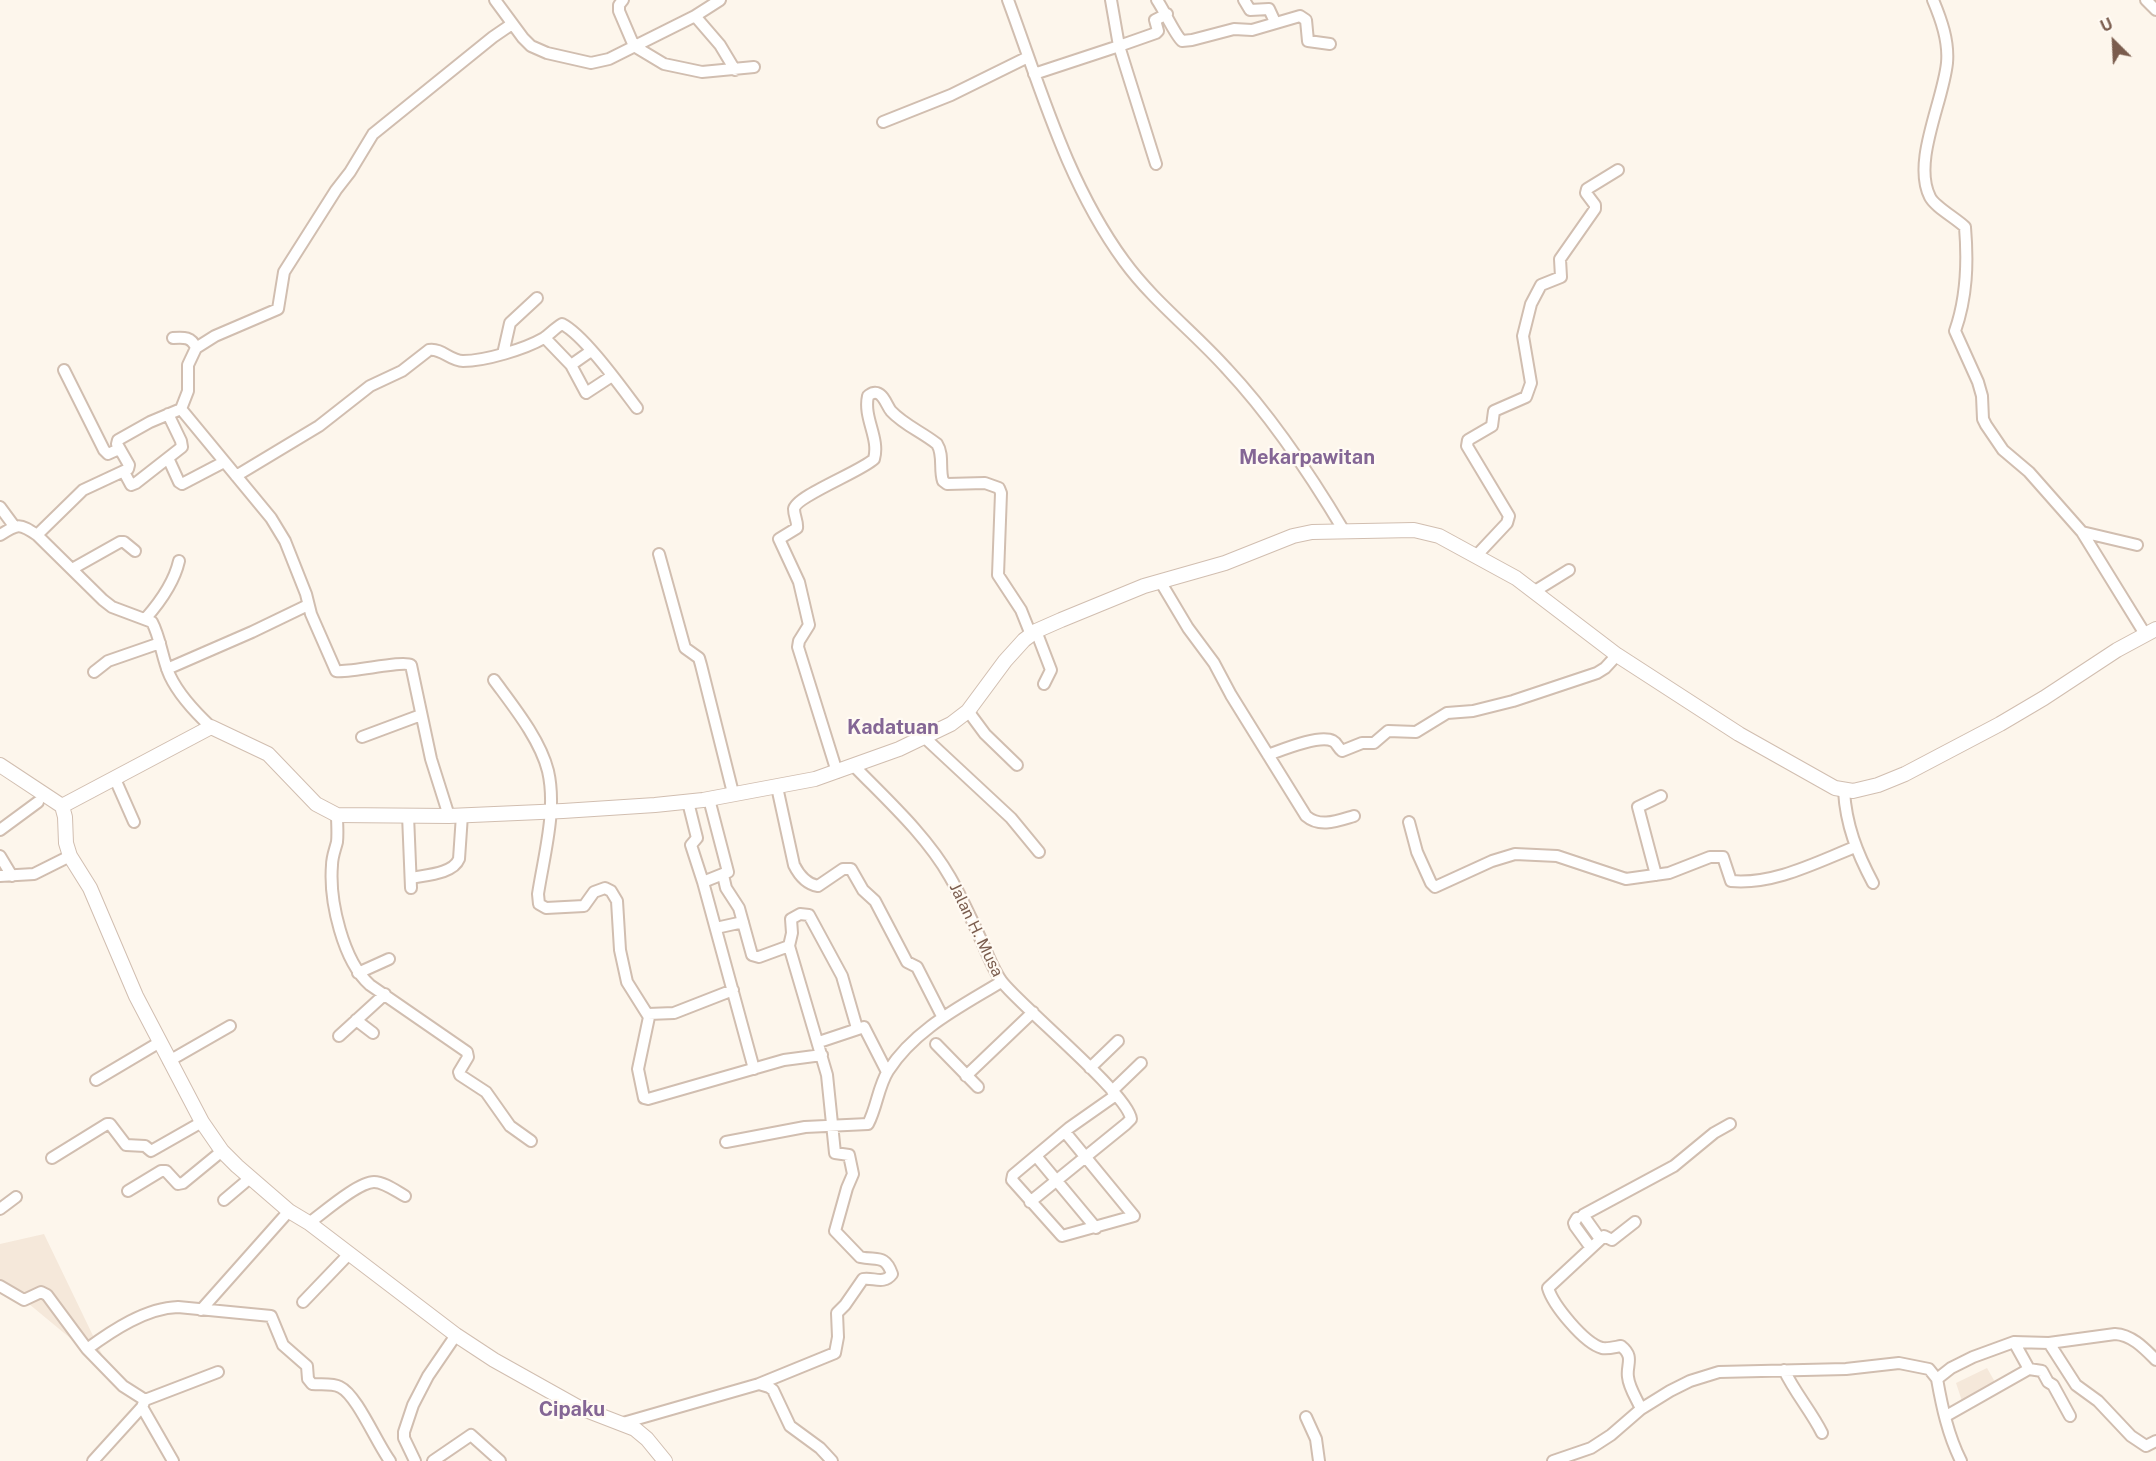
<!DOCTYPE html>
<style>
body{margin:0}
#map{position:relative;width:2156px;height:1461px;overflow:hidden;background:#fdf6ec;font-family:"Public Sans",sans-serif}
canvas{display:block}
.north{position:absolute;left:2084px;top:12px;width:60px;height:60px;-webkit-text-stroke:4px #fffaf3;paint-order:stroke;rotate:336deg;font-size:16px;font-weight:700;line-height:24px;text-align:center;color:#7a5c4d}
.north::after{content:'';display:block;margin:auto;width:21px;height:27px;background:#7a5c4d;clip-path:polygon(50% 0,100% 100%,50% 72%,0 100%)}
</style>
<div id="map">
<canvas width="2156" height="1461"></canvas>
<div class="north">U</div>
</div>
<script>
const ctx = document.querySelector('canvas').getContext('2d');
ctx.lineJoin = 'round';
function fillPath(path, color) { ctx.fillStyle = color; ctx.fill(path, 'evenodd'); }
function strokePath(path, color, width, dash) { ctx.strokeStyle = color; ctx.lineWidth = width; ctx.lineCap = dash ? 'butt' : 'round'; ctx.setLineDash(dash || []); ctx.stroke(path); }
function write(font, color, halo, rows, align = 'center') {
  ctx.font = font + ' "Public Sans",sans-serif'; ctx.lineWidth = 4.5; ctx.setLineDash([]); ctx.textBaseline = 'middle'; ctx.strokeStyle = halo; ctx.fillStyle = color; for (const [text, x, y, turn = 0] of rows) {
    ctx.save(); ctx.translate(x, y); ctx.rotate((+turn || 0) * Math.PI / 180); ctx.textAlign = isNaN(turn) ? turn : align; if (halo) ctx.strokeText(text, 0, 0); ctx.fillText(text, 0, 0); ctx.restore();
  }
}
fillPath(new Path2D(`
 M44 1234 110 1371 0 1280V1244Z
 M1987 1368 1995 1382 1962 1401 1956 1383Z`), '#f5e8da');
const minor = new Path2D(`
 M495 0 523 38 531 46 547 53 591 63 609 59 695 16 720 0
 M623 0 619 5V11L634 46 664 64 702 72 754 67
 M1008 0C1041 89 1067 183 1124 261 1153 301 1194 332 1227 369 1272 417 1310 474 1344 531
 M1111 0 1119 46 1156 33 1158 31 1155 20 1167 14
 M1157 0C1164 10 1175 35 1182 41L1192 40 1234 29 1252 30 1300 16 1306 20 1308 41 1330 44
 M1244 0 1250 10 1269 9 1275 22
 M1933 0C1941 19 1949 41 1947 63 1943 102 1912 162 1930 197 1934 206 1957 219 1965 227 1968 263 1967 297 1955 331L1978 382 1982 396 1983 419 1986 425 2003 450 2029 472 2082 532 2145 634
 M2146 0 2156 10
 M695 16 720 45 735 70
 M1034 74 1119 46 1156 164
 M883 122 951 95 1028 57
 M173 338C184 337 192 337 196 348
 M545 338 571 365 586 393 612 376
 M503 354 510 323 537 298
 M571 365 591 351
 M64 370 104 450 108 454 119 449
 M181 409 271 518 285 541 306 594 311 614 336 671C352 673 402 660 411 665L431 759 449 816
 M168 458 179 482 182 484 224 462
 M124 472 131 485 136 483 182 447 181 441 168 414
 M236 476 319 426 370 386 402 371 429 350C442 348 450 361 463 361 485 361 525 349 544 338 550 334 555 328 562 324 584 335 621 387 637 408
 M0 507 14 526
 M2082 532 2137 545
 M0 535C18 524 19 523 37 535L103 600 112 607 152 622C161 639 162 659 170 676 179 695 196 713 211 727
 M37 535 83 490 128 469 129 465 117 444 118 440 150 422 181 409 188 391V365L196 348 215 336 278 309 284 272 336 190 350 172 373 134 493 37 512 24
 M659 554 685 648 699 658 701 665 733 793
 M1477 555 1507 523 1509 516 1467 446 1468 440 1492 426 1494 411 1526 397 1531 383 1523 336 1531 304 1541 285 1561 277 1560 259 1595 209V205L1586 193 1587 189 1618 170
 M72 569 120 542H124L135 551
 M1160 581 1188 628 1214 663 1231 695 1306 816C1320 828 1337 821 1354 816
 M1535 591 1569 570
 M146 618C160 602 174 583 179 561
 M1036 631 1051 670 1044 684
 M167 669 252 632 308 605
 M94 672 108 661 160 643
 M494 680C513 706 540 739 548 771 557 810 544 855 538 894L539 904 546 908 584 906 594 892 605 888 611 891 617 901 620 950 627 982 649 1017 638 1069 644 1098 648 1099 784 1060 822 1055
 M968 711 985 734 1017 765
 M362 737 421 715
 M924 737 1011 818 1039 852
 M1268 755C1282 750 1319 734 1333 741 1337 743 1338 748 1342 751L1362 743H1374L1388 731 1416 732 1447 713 1473 711 1513 701 1597 673 1605 668 1617 655
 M854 766C887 800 926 835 950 877 962 898 972 920 982 942 988 955 994 972 1003 983 1024 1009 1128 1094 1131 1119L1126 1124 1030 1202
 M837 772 798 647 799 641 809 625 799 582 779 539 797 528C798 522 794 516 794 509 796 496 862 471 874 459 880 438 863 418 868 396 871 394 872 392 877 393 884 395 887 406 891 411 904 425 922 432 937 444 944 455 939 469 943 481L947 484 985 483 999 488 1001 493 998 575 1021 610 1031 635
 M115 779 134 822
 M777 787 794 865C799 875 806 884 818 886L843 869H851L863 890 875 901 907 962 917 967 942 1016
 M1844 791C1846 825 1857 853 1873 883
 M709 799 728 872 703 882 754 1069
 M688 802 697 838 691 845 703 882
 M337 815C337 824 338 833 337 842 335 850 332 857 332 865 329 901 343 961 370 985L467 1052 468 1057 459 1072 460 1075 486 1092 510 1126 531 1141
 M408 815 411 888
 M1409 822 1417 852 1431 883 1435 887 1492 861 1515 854 1557 856 1626 879 1669 873 1710 857H1723L1731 881C1774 885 1817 862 1855 847
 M0 830 38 802
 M0 856 12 876
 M723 875 726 888 739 908 752 955 759 957 789 946 827 1075 835 1153 849 1155 853 1174 847 1188 835 1231 860 1257C877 1261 885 1254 892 1274 884 1285 873 1277 863 1279L845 1305 837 1313 838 1337 835 1353 759 1384
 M1656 875 1638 807 1661 796
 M0 876 34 874 70 856
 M411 878C425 875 453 874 459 859L462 815
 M716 928 743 922
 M789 946 792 933 791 919 800 914 809 915 842 976 857 1028
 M358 973 389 959
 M648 1014 674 1013 733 990
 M356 1020 373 1033
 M339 1036 385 994
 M819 1042 864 1027 887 1072
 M936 1044 978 1087
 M169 1061 230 1026
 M1090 1068 1118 1041
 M966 1076 1033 1012
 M96 1080 160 1042
 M1112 1091 1141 1063
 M1065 1132 1134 1216 1062 1236 1012 1180 1013 1175 1069 1128 1116 1095
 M726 1142 805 1127 868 1124C877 1107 878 1087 888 1071 915 1029 960 1007 1001 982
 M1036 1156 1096 1228
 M52 1158 107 1124H110L126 1145 145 1146 151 1151 202 1122
 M128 1191 161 1171H166L178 1184 183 1183 222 1151
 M224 1200 250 1178
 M0 1209 16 1197
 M1577 1218 1574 1223 1575 1226 1591 1248
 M1635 1222 1612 1240 1604 1236 1548 1288C1553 1305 1584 1343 1602 1348 1608 1349 1615 1347 1621 1346 1635 1357 1626 1365 1628 1377 1629 1388 1637 1399 1641 1409
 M309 1223C323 1213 358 1182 374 1182 384 1182 396 1191 405 1196
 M1600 1239 1583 1215 1674 1166 1714 1133 1730 1124
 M0 1286 24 1300 41 1292 47 1295 87 1349C113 1330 146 1308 178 1307L271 1316 283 1345 307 1366 308 1379 312 1384C321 1385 332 1383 340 1387 357 1395 377 1444 390 1461
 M303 1302 349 1254
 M201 1310 289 1211
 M2014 1342 2029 1369 2042 1371 2048 1382 2053 1385 2070 1416
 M2049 1343 2076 1385 2098 1401 2131 1436 2146 1446 2156 1441
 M87 1349 123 1386 145 1400 142 1407 93 1461
 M1784 1370C1795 1393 1811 1411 1822 1433
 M1937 1379C1942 1407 1948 1435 1961 1461
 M145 1400 218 1372
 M142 1407 173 1461
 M1946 1416 2029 1369
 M1306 1417 1316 1439 1319 1461
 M623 1423 759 1384 769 1387 773 1390 790 1426 820 1448 832 1461
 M415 1461 404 1438V1432L413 1405 428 1376 456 1335
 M433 1461 471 1435 500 1461
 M1553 1461 1591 1448 1611 1435 1641 1409 1670 1391 1690 1381 1719 1372 1846 1369 1899 1363 1929 1369 1937 1379 1951 1368 1973 1357 2014 1342 2049 1343 2115 1334C2132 1335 2144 1348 2156 1360`);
const tertiary = new Path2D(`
 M0 765 62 806 65 817 66 843 70 856 90 888 136 996 202 1122 222 1151 237 1166 289 1211 309 1223 456 1335 494 1360 578 1407 635 1429 647 1439 665 1461
 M62 806 211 727 268 754 316 804 337 815 449 816 563 811 655 805 703 800 815 779 899 749 951 724 968 711 1005 661 1024 640 1036 631 1061 620 1144 586 1225 563 1293 536 1312 532 1414 530 1439 536 1516 578 1617 655 1739 734 1835 788 1853 791 1878 785 1905 774 2000 724 2044 698 2117 650 2156 629`);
strokePath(minor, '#d1beb0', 14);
strokePath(tertiary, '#d1beb0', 16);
strokePath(minor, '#fff', 10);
strokePath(tertiary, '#fff', 14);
write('16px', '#7a5c4d', '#fffaf3', [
 ["Jalan H. Musa",976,930,64]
]);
write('bold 20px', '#846695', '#fffaf3', [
 ["Mekarpawitan",1307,458],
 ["Kadatuan",893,728],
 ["Cipaku",572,1410]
]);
</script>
